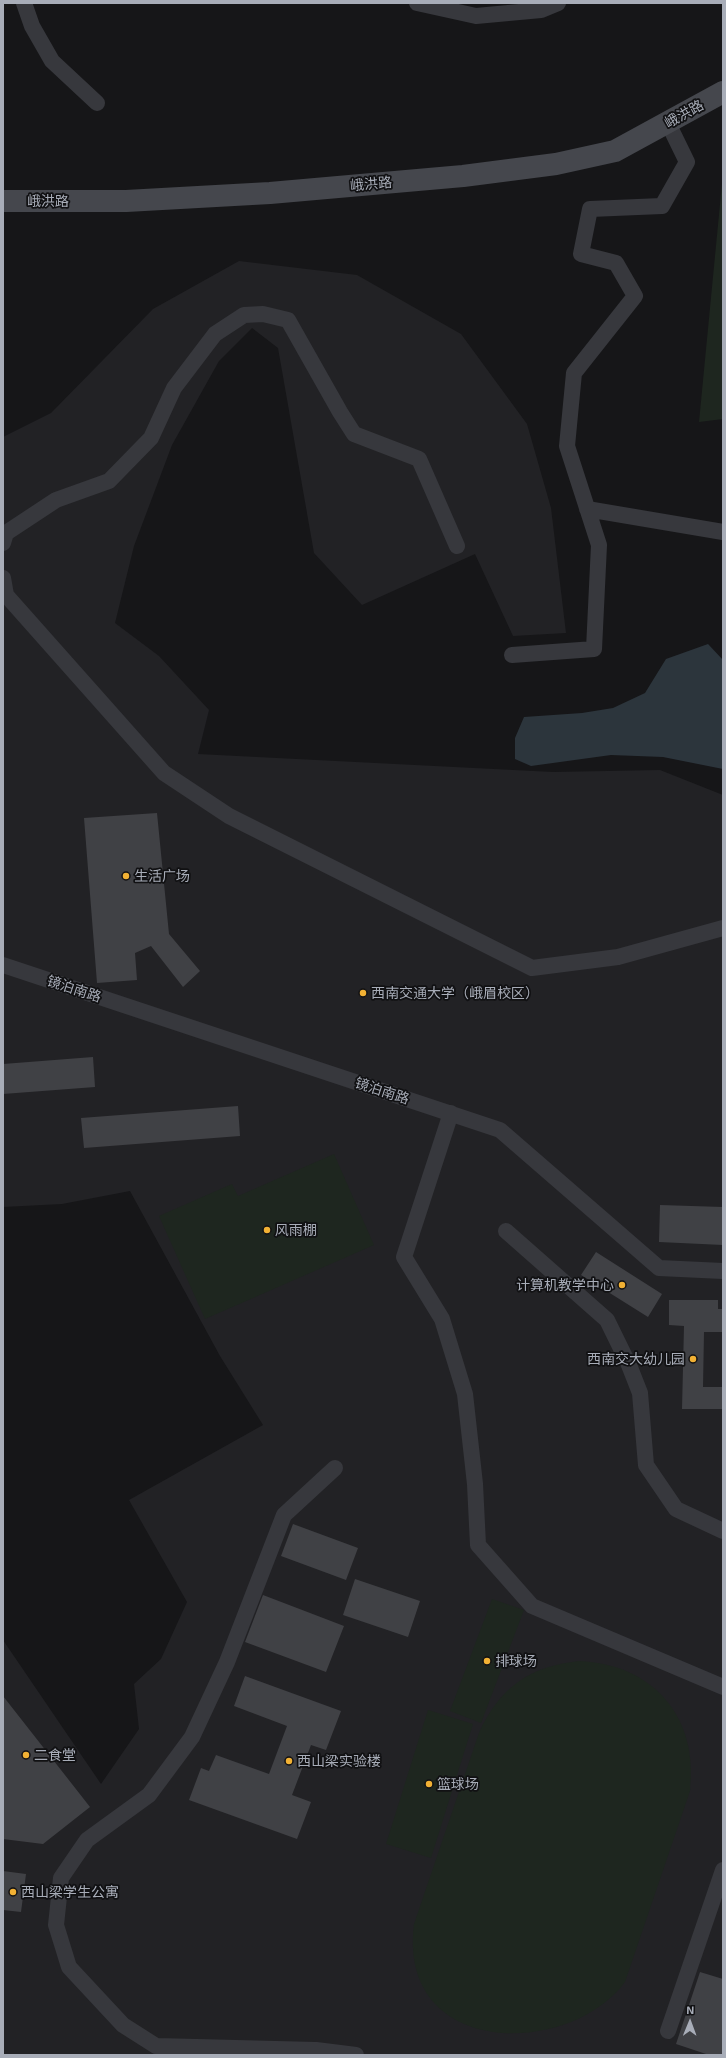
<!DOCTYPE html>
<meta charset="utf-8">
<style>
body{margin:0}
#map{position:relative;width:726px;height:2058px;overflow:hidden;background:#161618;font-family:"Exo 2",sans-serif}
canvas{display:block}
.frame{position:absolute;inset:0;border:4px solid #a8adb8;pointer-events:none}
.north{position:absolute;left:670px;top:2002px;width:40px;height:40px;-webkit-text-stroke:3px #111113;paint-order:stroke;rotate:1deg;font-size:11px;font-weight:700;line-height:16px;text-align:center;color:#a8adb8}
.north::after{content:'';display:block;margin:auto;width:14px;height:18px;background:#a8adb8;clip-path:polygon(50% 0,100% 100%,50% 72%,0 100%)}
</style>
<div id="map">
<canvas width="726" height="2058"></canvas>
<div class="frame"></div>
<div class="north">N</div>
</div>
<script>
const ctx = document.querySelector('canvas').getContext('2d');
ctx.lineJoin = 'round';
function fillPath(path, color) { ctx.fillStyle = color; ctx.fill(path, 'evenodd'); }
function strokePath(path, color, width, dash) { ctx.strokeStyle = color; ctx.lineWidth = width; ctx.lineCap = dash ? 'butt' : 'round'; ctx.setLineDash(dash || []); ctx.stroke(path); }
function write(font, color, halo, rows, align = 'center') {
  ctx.font = font + ' "Exo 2","Noto Sans SC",sans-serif'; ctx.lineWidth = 3.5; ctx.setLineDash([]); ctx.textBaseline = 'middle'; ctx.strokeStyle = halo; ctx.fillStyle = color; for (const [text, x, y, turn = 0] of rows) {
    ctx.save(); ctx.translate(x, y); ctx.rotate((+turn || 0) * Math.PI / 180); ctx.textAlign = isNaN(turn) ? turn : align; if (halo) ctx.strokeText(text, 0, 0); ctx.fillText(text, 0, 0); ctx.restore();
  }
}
fillPath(new Path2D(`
 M239 261 357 275 461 334 527 424 551 508 566 633 513 636 475 554 362 605 314 553 278 348 252 328 219 361 172 445 134 546 115 623 159 656 209 710 198 754 553 772 660 770 723 795V2055H3V1640L101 1784 139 1729 134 1684 161 1659 187 1602 129 1500 263 1425 220 1356 130 1191 62 1204 3 1207V437L51 413 153 309Z`), '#222225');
fillPath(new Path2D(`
 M723 173V419L699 422Z
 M334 1154 374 1245 205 1319 159 1216 232 1184 238 1196Z
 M492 1599 524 1610 481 1723 450 1711Z
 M579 1661C653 1664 699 1717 690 1791L625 1982C569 2058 397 2058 414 1924L479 1733C499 1688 530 1666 579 1661Z
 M428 1710 473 1724 431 1858 386 1844Z`), '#1e261f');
fillPath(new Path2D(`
 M708 644 723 660V769L663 757 611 755 531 766 515 759V738L524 717 582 713 613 708 645 693 666 659Z`), '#2c353c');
fillPath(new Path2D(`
 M157 813 169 934 200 971 183 987 151 946 135 953 137 980 97 983 84 818Z
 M93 1057 95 1087 3 1094V1064Z
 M238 1106 240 1136 84 1148 81 1118Z
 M660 1205 723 1207V1245L659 1242Z
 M596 1252 662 1294 648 1317 581 1275Z
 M669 1300H718V1309H723V1332H704L703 1387H723V1409H682L684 1326 669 1325Z
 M293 1524 358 1548 346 1580 281 1556Z
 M355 1579 420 1601 408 1637 343 1615Z
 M263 1595 344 1626 326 1672 245 1642Z
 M245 1676 341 1711 326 1750 311 1745 292 1795 311 1802 297 1839 189 1800 201 1768 209 1771 216 1755 269 1774 287 1726 234 1706Z
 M3 1696 90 1807 43 1844 3 1839Z
 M3 1871 26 1874 21 1912 3 1910Z
 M700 1972 723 1979V2055H709L676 2044Z`), '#404145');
strokePath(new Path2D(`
 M24 3 32 26 52 61 97 103
 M417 3 476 16 541 10 558 3
 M587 509 723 532
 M3 543 6 533 56 500 109 481 151 438 174 388 215 334 244 315 263 314 288 320 340 412 354 434 419 459 457 546
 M3 578 6 595 164 773 229 816 532 968 618 957 723 928
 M512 655 594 649 599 545 567 446 574 373 635 296 616 263 581 254 590 209 662 206 687 162 668 123
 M3 965 500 1130 659 1268 723 1271
 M451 1113 404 1257 442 1319 465 1394 475 1484 478 1545 532 1606 723 1687
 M506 1231 607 1320 629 1365 640 1393 646 1465 676 1509 723 1531
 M335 1468 284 1515 227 1662 192 1737 149 1795 87 1840 61 1878 56 1925 69 1967 123 2025 156 2046 316 2050 356 2055
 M668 2031 723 1870`), '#37383d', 16);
strokePath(new Path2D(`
 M3 201H126L270 193 463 176 556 164 615 151 723 92`), '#45474d', 22);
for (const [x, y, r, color] of [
 [126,876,4,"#f2b134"],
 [363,993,4,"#f2b134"],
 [267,1230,4,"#f2b134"],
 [622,1285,4,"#f2b134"],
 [693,1359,4,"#f2b134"],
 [487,1661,4,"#f2b134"],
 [26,1755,4,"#f2b134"],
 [289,1761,4,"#f2b134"],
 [429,1784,4,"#f2b134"],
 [13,1892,4,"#f2b134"]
]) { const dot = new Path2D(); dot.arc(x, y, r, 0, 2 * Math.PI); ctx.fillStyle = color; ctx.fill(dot); strokePath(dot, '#111113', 1.5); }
write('14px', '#a8adb8', '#111113', [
 ["峨洪路",684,114,-29],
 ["峨洪路",371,184,-5],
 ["峨洪路",48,201],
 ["镜泊南路",74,989,18],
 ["镜泊南路",382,1091,18]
]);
write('14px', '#a8adb8', '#111113', [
 ["生活广场",134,876],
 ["西南交通大学（峨眉校区）",371,993],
 ["风雨棚",275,1230],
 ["计算机教学中心",614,1285,"right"],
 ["西南交大幼儿园",685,1359,"right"],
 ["排球场",495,1661],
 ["二食堂",34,1755],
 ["西山梁实验楼",297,1761],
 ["篮球场",437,1784],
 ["西山梁学生公寓",21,1892]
], 'left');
</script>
